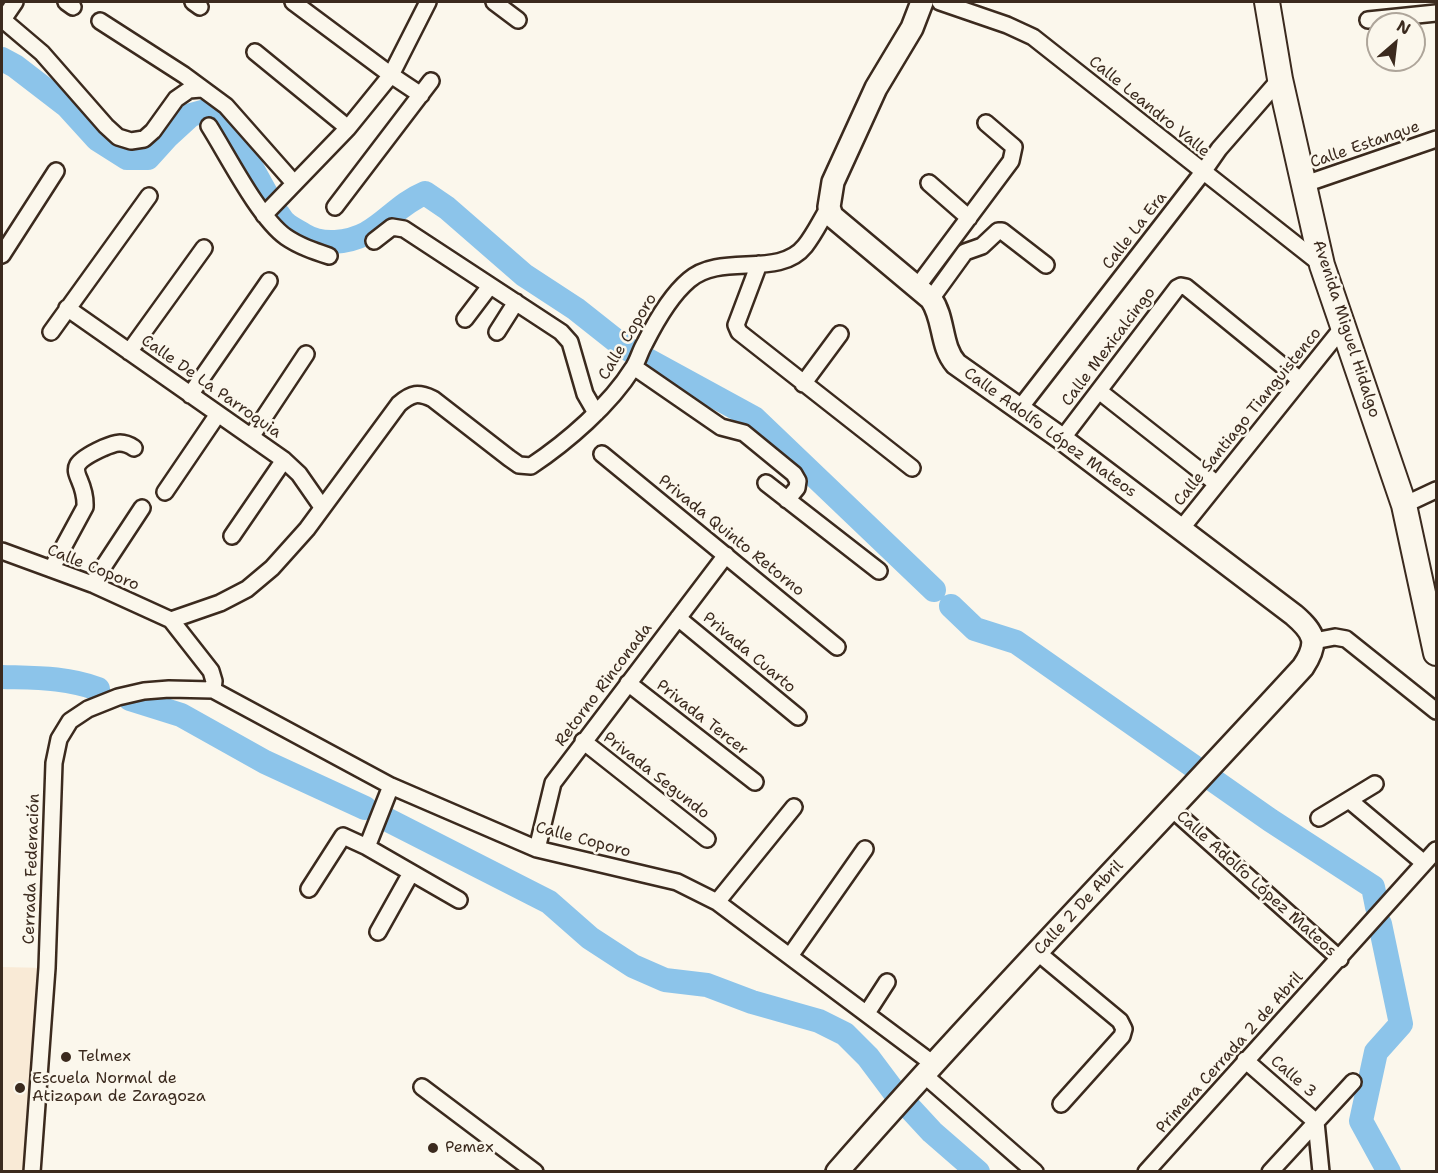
<!DOCTYPE html>
<meta charset="utf-8">
<style>
body{margin:0}
#map{position:relative;width:1438px;height:1173px;overflow:hidden;background:#fbf7ec;font-family:"Shantell Sans",sans-serif}
canvas{display:block}
.frame{position:absolute;inset:0;border:3px solid #3b2a1e;pointer-events:none}
.north{position:absolute;left:1366px;top:12px;width:60px;height:60px;box-sizing:border-box;background:#fbf7ec;border:2px solid #aea59a;border-radius:50%;rotate:28deg;font-size:16px;font-weight:700;line-height:24px;text-align:center;color:#3b2a1e}
.north::after{content:'';display:block;margin:auto;width:21px;height:27px;background:#3b2a1e;clip-path:polygon(50% 0,100% 100%,50% 72%,0 100%)}
</style>
<div id="map">
<canvas width="1438" height="1173"></canvas>
<div class="frame"></div>
<div class="north">N</div>
</div>
<script>
const ctx = document.querySelector('canvas').getContext('2d');
ctx.lineJoin = 'round';
function fillPath(path, color) { ctx.fillStyle = color; ctx.fill(path, 'evenodd'); }
function strokePath(path, color, width, dash) { ctx.strokeStyle = color; ctx.lineWidth = width; ctx.lineCap = dash ? 'butt' : 'round'; ctx.setLineDash(dash || []); ctx.stroke(path); }
function write(font, color, halo, rows, align = 'center') {
  ctx.font = font + ' "Shantell Sans",sans-serif'; ctx.lineWidth = 5; ctx.setLineDash([]); ctx.textBaseline = 'middle'; ctx.strokeStyle = halo; ctx.fillStyle = color; for (const [text, x, y, turn = 0] of rows) {
    ctx.save(); ctx.translate(x, y); ctx.rotate((+turn || 0) * Math.PI / 180); ctx.textAlign = isNaN(turn) ? turn : align; if (halo) ctx.strokeText(text, 0, 0); ctx.fillText(text, 0, 0); ctx.restore();
  }
}
fillPath(new Path2D(`
 M2 967 47 968 32 1171 2 1172Z`), '#f9ead6');
strokePath(new Path2D(`
 M2 59 15 66 67 106 97 139 127 158H148L167 137 191 115 209 110 235 137 267 195
 M279 215C285 226 294 229 304 235 322 246 348 243 367 233 388 221 401 203 425 193L447 208 524 275 576 309 624 347 754 418 934 590
 M951 606 975 629 1016 642 1270 820 1373 887 1377 907
 M2 677C35 678 66 677 98 689
 M130 699 181 715 265 762 365 808
 M386 819 549 902 590 938 633 966 665 980 707 985 752 1002 819 1021 845 1034 868 1057 895 1093
 M1380 924 1401 1024 1376 1052 1361 1121 1389 1172
 M907 1105 932 1132 978 1172`), '#8cc4ea', 24);
const minor = new Path2D(`
 M66 2 73 7
 M193 2 200 7
 M293 2 391 75 421 95
 M494 2 518 20
 M940 2 1007 25 1033 37 1322 265
 M2 19 42 53 106 126 118 137 131 141 144 139 153 131 176 99 189 90 201 89
 M1368 20 1436 13
 M2 21 15 2
 M100 21 184 75 226 106 294 183
 M255 52 348 128
 M209 126C228 156 259 218 286 237 299 246 314 251 329 256
 M929 183 969 218
 M1305 184 1436 139
 M335 207 431 81
 M264 215 348 128 391 75 428 2
 M374 241 392 227 404 229 561 332 570 342 585 394 596 413
 M2 255 56 171
 M759 264 736 325 739 332 912 468
 M917 287 1011 161 1014 147 986 123
 M931 299 965 252 982 246 998 231H1002L1046 265
 M67 308 284 460 299 474 322 507
 M465 319 490 286
 M51 332 149 196
 M497 332 516 302
 M129 352 204 248
 M634 367 721 427 744 433 794 474 798 481 797 488 787 500
 M803 384 840 334
 M1099 391 1217 484
 M190 395 269 281
 M1020 408 1203 172 1219 149 1280 79
 M251 437 306 354
 M1062 439 1177 288 1181 286 1186 287 1300 380
 M602 454 837 647
 M766 483 879 571
 M165 492 218 414
 M1404 505 1436 490
 M1181 529 1343 327
 M232 536 284 460
 M2 551 92 584 171 620 211 671 214 681 213 690
 M52 568 85 507C87 472 55 470 103 448 115 443 122 440 134 448
 M92 584 142 508
 M678 618 798 717
 M171 620 220 603 247 589 272 568 307 529 399 404C412 393 418 392 433 399L509 458 519 465 531 466C567 442 610 405 633 368 638 361 640 351 645 343 656 321 670 296 689 280 721 252 779 279 805 246 814 235 821 220 829 207
 M1314 641 1335 637 1346 639 1436 711
 M628 683 755 782
 M583 741 707 839
 M1349 800 1424 863
 M1172 809 1340 959
 M1319 818 1375 784
 M367 847 391 786
 M537 849 553 783 726 555
 M309 889 343 836 367 847 459 900
 M717 902 794 807
 M378 932 411 873
 M1037 952 1120 1021 1124 1029 1122 1036 1061 1104
 M790 956 865 849
 M867 1013 887 982
 M1245 1060 1316 1122
 M923 1074 1035 1172
 M422 1087 535 1172
 M1316 1122 1321 1172
 M32 1172 47 968 54 763 59 739 70 721 88 709 118 697 144 691 169 689 213 690 391 786 537 849 677 882 717 902 932 1063
 M1146 1172C1242 1064 1340 958 1436 850
 M1270 1172 1353 1082`);
const secondary = new Path2D(`
 M837 1172C988 1000 1148 836 1303 667 1319 643 1315 633 1294 615L1062 439 956 364C940 346 945 319 931 299L832 216 829 207 833 182 876 88 912 28 922 2`);
const primary = new Path2D(`
 M1267 2 1280 79 1322 265 1404 505 1436 653`);
strokePath(minor, '#3b2a1e', 20);
strokePath(secondary, '#3b2a1e', 26);
strokePath(primary, '#3b2a1e', 28);
strokePath(minor, '#fbf7ec', 15);
strokePath(secondary, '#fbf7ec', 21);
strokePath(primary, '#fbf7ec', 24);
for (const [x, y, r, color] of [
 [66,1057,6,"#3b2a1e"],
 [20,1088,6,"#3b2a1e"],
 [433,1148,6,"#3b2a1e"]
]) { const dot = new Path2D(); dot.arc(x, y, r, 0, 2 * Math.PI); ctx.fillStyle = color; ctx.fill(dot); strokePath(dot, '#fbf7ec', 2); }
write('16px', '#3b2a1e', '#fbf7ec', [
 ["Calle Leandro Valle",1149,107,39],
 ["Calle Estanque",1365,145,-19],
 ["Calle La Era",1135,231,-52],
 ["Avenida Miguel Hidalgo",1346,329,72],
 ["Calle Coporo",628,337,-59],
 ["Calle Mexicalcingo",1109,347,-53],
 ["Calle De La Parroquia",211,387,35],
 ["Calle Santiago Tianguistenco",1248,417,-51],
 ["Calle Adolfo López Mateos",1050,433,36],
 ["Privada Quinto Retorno",731,536,39],
 ["Calle Coporo",93,568,22],
 ["Privada Cuarto",749,653,40],
 ["Retorno Rinconada",604,685,-53],
 ["Privada Tercer",702,718,38],
 ["Privada Segundo",656,776,38],
 ["Calle Coporo",583,840,15],
 ["Cerrada Federación",32,869,-88],
 ["Calle Adolfo López Mateos",1256,884,42],
 ["Calle 2 De Abril",1079,908,-47],
 ["Primera Cerrada 2 de Abril",1230,1053,-48],
 ["Calle 3",1293,1077,41]
]);
write('16px', '#3b2a1e', '#fbf7ec', [
 ["Telmex",78,1057],
 ["Escuela Normal de",32,1079],
 ["Atizapan de Zaragoza",32,1097],
 ["Pemex",445,1148]
], 'left');
</script>
